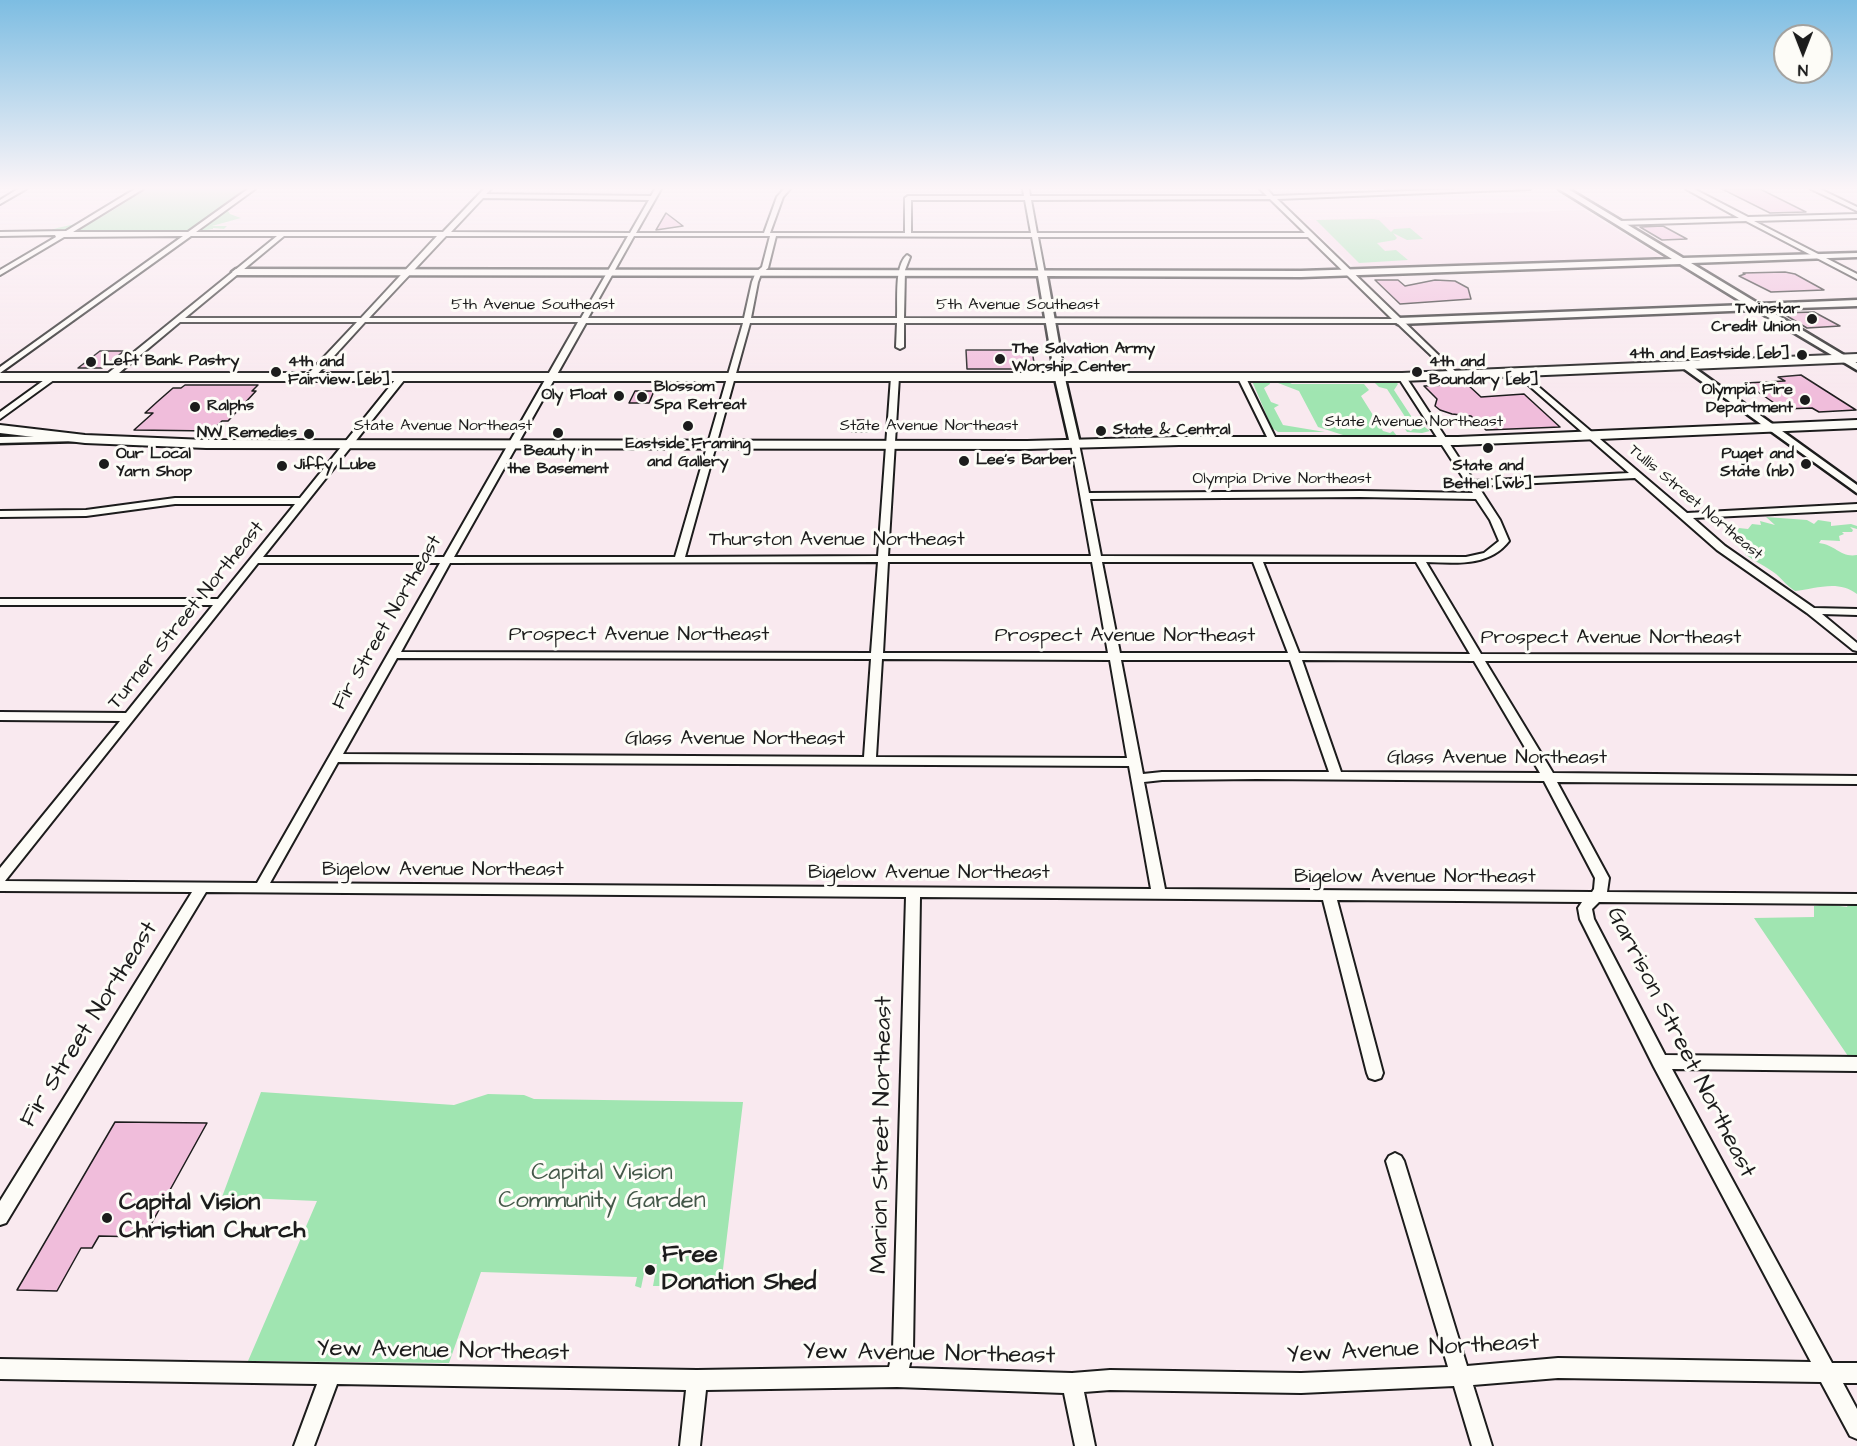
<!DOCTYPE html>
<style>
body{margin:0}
#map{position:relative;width:1857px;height:1446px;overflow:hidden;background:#f9e9ef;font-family:"Architects Daughter",sans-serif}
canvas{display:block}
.north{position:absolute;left:1773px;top:24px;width:60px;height:60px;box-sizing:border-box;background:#fdfcf7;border:2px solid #a3a29f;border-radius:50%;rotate:180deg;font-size:16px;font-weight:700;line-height:24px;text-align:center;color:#1c1c1c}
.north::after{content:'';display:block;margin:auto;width:21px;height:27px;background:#1c1c1c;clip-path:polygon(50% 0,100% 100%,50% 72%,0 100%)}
</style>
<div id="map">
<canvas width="1857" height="1446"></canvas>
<div class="north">N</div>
</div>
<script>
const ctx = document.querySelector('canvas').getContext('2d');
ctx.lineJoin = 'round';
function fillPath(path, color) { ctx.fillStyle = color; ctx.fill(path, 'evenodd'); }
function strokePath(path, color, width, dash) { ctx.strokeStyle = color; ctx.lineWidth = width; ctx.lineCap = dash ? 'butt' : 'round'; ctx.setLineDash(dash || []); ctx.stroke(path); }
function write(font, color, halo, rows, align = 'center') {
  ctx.font = font + ' "Architects Daughter",sans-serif'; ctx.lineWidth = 6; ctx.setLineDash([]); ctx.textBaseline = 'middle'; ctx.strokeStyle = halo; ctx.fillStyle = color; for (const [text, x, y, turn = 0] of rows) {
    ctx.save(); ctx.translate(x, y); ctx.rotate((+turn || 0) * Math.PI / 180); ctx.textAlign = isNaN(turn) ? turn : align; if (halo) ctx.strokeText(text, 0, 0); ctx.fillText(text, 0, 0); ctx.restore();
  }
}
fillPath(new Path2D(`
 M1584 210 1665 259 1357 270 1303 220Z`), '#f6dce9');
fillPath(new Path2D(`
 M145 189H248L224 212 231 209 228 211 230 214 241 218 212 226H227L224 229 213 228V229L199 231 198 226 186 232H80L76 231 83 226H75L71 232 47 231C62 226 77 224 92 221 102 219 134 196 145 189Z
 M1373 219 1379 220 1391 232 1394 229 1410 228 1423 239 1407 240 1393 233 1397 238 1395 240 1377 243 1385 251 1396 250 1408 260 1359 263 1316 220Z
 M1283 380 1292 384H1364L1369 390 1361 396 1383 431 1390 433 1393 431 1397 436 1343 435 1318 427 1299 391 1278 383Z
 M1252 381H1269L1270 384 1264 388 1271 402 1279 405 1274 408 1283 425 1325 432H1278L1272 428Z
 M1374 382H1396L1398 384 1394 390 1417 425H1422L1430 431 1422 433 1407 432 1405 429 1411 431 1413 429 1387 389 1379 387Z
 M1766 517 1807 520 1814 524 1818 520 1831 522V526L1851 524 1857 526V529L1850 527 1853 530 1852 532H1842L1844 534 1839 536 1840 541 1821 540 1819 543C1836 545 1841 558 1857 555V594C1838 579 1815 589 1795 591 1787 586 1783 580 1776 574 1766 566 1755 562 1745 554L1748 548 1730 540 1739 528 1748 529 1752 524 1761 525 1760 521 1775 525Z
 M1849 902H1857V1059H1850L1754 918 1814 917V906L1825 904 1847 907Z
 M261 1092 454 1105 488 1094 524 1095 534 1099 743 1102 721 1286H653L657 1264H646L641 1288 635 1286 637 1277 481 1272 449 1363 248 1361 317 1201 222 1197Z`), '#a0e5b1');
const building = new Path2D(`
 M1722 189H1760L1806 212 1770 213Z
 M666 213 683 226 656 230Z
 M1663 226 1687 239 1662 240 1640 227Z
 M1785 272 1795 274 1824 290 1771 292 1739 276 1745 274 1743 273Z
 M1375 280H1398L1405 286 1435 280 1455 281 1468 288 1471 299 1400 304Z
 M1814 312 1840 326 1807 328 1782 313Z
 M966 350H1032L1035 369H967Z
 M100 351H124L102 368H78Z
 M1801 375 1856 410 1819 412 1812 408 1783 409 1745 383 1785 381 1778 377Z
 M1467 384 1481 397 1524 394 1560 427 1486 430 1471 416 1452 414 1440 410 1435 406 1437 399 1424 386Z
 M185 385H258L252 391H256L228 421H222L212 431 134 430 153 413H145L157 402 173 388H181Z
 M635 391H654L649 403H629Z
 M853 420H869L868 432H852Z
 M115 1122 207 1123 144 1237 99 1236 92 1248H81L57 1291 17 1290Z`);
fillPath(building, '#f0bddb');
strokePath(building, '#1c1c1c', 1.5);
const minor = new Path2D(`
 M18 189H26L0 204V200Z
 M135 189H143L73 232H188L248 189H255L196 232H443L484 189H491L486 194 651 196 655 189H661L636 233H764L777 197 784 189H790L783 197 770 233H905V198L908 196H1024L1023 189H1029L1030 196H1267L1260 189H1267L1273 196 1463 189H1530L1277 199 1458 374V378H1455L1397 323H904V347L900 349 896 347 897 323H750L685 557 878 556 891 377 895 375 899 377 888 556H1091L1071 444 1075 441 1079 444 1089 493 1360 491 1473 493 1398 377 1402 375 1406 377 1474 481 1629 473 1517 375 1516 373 1520 371 1687 513 1857 504V510L1693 518 1725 546 1814 608 1857 609V615L1822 614 1857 643V651L1853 650 1807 613 1717 550 1635 478 1478 486 1500 520 1509 541C1489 567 1456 563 1426 562L1481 654 1857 655V661H1485L1553 773 1857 776V784L1557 782 1609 878 1607 892 1857 894V904L1599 902 1592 909 1594 919 1665 1055 1857 1057V1071L1672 1069 1832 1363H1857V1383H1843L1857 1409V1439L1850 1436 1821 1382 1558 1378 1473 1385 1492 1446H1472L1454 1386 1301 1393 1110 1390 1084 1392 1095 1446H1075L1064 1393 897 1387 706 1390 700 1446H680L686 1390 337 1384 314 1446H294L317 1384 0 1379V1359L697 1370 889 1367 893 1350 906 897 206 892 6 1223 0 1225V1201L192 892 0 891V868L120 721 0 720V712L126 713 213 605H0V599H218L295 504H175L86 516 0 517V511L86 510 175 498H300L399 375H405V379L263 557H444L578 322H365L314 378H311L307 376 308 374 357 322H180L113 378H107V374L277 236H191L0 373V367L183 236 64 237 0 275V270L56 237 55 235 0 236V232L66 231ZM483 198 649 200 630 233 451 232ZM1270 199 1305 233H1037L1031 200ZM911 200H1025L1031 233H911ZM284 236H437L361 318H185ZM446 236H628L581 318H369ZM634 236H770L762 267 756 272 752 282 744 318H588ZM776 236 1032 237 1039 274 1042 276 1045 274 1038 237H1308L1392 319 904 318 905 270 910 257 907 255C894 265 898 302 897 318H751L758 282 761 274 768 268ZM586 323H743L675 557H454ZM1360 497 1476 499 1490 520 1499 541 1484 553 1466 557 1101 556 1090 499ZM878 562 871 653 401 652 450 563ZM888 562H1092L1108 653H883ZM1102 562H1253L1288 653H1120ZM1263 562H1416L1470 654 1299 653ZM258 563H440L257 883 5 881ZM397 658 871 659 864 757 343 754ZM882 659 1110 660 1127 758 876 757ZM1121 660H1290L1329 772H1162L1143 774ZM1302 660 1474 661 1540 773 1341 772ZM338 762 1129 766 1151 889 270 883ZM1257 779 1544 781 1595 878 1594 889 1592 892 1165 889 1144 782 1162 780ZM920 897 1323 900 1367 1073 1369 1078 1375 1080 1381 1078 1383 1073 1337 900 1582 902 1578 908 1580 919 1654 1067 1811 1362 1558 1358 1467 1366 1404 1161 1401 1156 1395 1153 1389 1156 1386 1161 1448 1367 1301 1373 1110 1370 1072 1373 909 1368 913 1350Z
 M1686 189H1694L1748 217 1857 214V218L1754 221 1857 274V279L1746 221 1619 225 1616 223 1619 221 1739 218Z
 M1811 189H1820L1857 207V211Z
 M51 375 58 377 0 419V412Z
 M1239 376 1246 378 1277 441 1276 443 1269 441 1238 378Z`);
const tertiary = new Path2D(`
 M1559 189H1568L1683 258 1857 253V257L1691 263 1759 304 1857 300V306L1767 309 1857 363V370L1756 310 1398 324 1393 321 1398 318 1747 305 1680 264 1301 277 1047 276 1066 383 1080 444 1075 447 1070 444 1056 383 1038 276 236 275 232 272 236 269 1301 271 1672 259Z
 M1683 364H1689L1857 485V493L1683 368Z
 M75 436 80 439 79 441 0 443V437Z`);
const primary = new Path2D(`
 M1857 354V362L1402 381H0V373H1402Z
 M1857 420V428L1458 445H1179L1027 449 206 448 85 443 0 433V425L85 435 206 440 1027 441 1179 437H1458Z`);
strokePath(minor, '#1c1c1c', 4);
strokePath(tertiary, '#1c1c1c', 5);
strokePath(primary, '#1c1c1c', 4);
fillPath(minor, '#fdfcf7');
fillPath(tertiary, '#fdfcf7');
fillPath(primary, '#fdfcf7');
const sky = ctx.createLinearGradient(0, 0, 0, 392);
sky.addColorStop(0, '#7dbde2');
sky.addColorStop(0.48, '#fcf5f8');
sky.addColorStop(1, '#fcf5f800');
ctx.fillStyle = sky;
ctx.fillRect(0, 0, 1857, 392);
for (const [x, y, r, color] of [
 [1812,319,6,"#1c1c1c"],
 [1802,355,6,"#1c1c1c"],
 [1000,359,6,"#1c1c1c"],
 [91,362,6,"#1c1c1c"],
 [276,372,6,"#1c1c1c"],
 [1417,372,6,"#1c1c1c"],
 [619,396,6,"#1c1c1c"],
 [642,397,6,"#1c1c1c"],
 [1805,400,6,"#1c1c1c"],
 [195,407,6,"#1c1c1c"],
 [688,426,6,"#1c1c1c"],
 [1101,431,6,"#1c1c1c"],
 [558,433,6,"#1c1c1c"],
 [309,434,6,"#1c1c1c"],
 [1488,448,6,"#1c1c1c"],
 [964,461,6,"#1c1c1c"],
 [104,464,6,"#1c1c1c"],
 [1806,464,6,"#1c1c1c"],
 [282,466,6,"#1c1c1c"],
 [107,1218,6,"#1c1c1c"],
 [650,1270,6,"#1c1c1c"]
]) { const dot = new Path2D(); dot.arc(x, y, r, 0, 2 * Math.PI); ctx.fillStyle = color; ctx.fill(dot); strokePath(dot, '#fdfcf7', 2); }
write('16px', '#1c1c1c', '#fdfcf7', [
 ["5th Avenue Southeast",533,306],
 ["5th Avenue Southeast",1018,306],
 ["State Avenue Northeast",1414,423],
 ["State Avenue Northeast",443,427],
 ["State Avenue Northeast",929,427],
 ["Olympia Drive Northeast",1282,480],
 ["Tullis Street Northeast",1695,503,40]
]);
write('bold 16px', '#1c1c1c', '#fdfcf7', [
 ["Twinstar",1800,310,"right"],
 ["Credit Union",1800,328,"right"],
 ["The Salvation Army",1012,350],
 ["Worship Center",1012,368],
 ["4th and Eastside [eb]",1790,355,"right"],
 ["Left Bank Pastry",103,362],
 ["4th and",288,363],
 ["Fairview [eb]",288,381],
 ["4th and",1429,363],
 ["Boundary [eb]",1429,381],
 ["Blossom",654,388],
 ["Spa Retreat",654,406],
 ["Olympia Fire",1793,391,"right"],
 ["Department",1793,409,"right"],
 ["Oly Float",607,396,"right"],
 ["Ralphs",207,407],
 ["State & Central",1113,431],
 ["NW Remedies",297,434,"right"],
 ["Eastside Framing",688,445,"center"],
 ["and Gallery",688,463,"center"],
 ["Beauty in",558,452,"center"],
 ["the Basement",558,470,"center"],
 ["Our Local",116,455],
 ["Yarn Shop",116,473],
 ["Puget and",1794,455,"right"],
 ["State (nb)",1794,473,"right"],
 ["Lee's Barber",976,461],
 ["Jiffy Lube",294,466],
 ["State and",1488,467,"center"],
 ["Bethel [wb]",1488,485,"center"]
], 'left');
write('20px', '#1c1c1c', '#fdfcf7', [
 ["Thurston Avenue Northeast",837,541],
 ["Turner Street Northeast",187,616,-51],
 ["Fir Street Northeast",388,623,-60],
 ["Prospect Avenue Northeast",639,636],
 ["Prospect Avenue Northeast",1125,637],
 ["Prospect Avenue Northeast",1611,639],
 ["Glass Avenue Northeast",735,740],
 ["Glass Avenue Northeast",1497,759],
 ["Bigelow Avenue Northeast",443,871],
 ["Bigelow Avenue Northeast",929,874],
 ["Bigelow Avenue Northeast",1415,878]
]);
write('24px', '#1c1c1c', '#fdfcf7', [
 ["Fir Street Northeast",90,1025,-58],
 ["Garrison Street Northeast",1680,1043,63],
 ["Marion Street Northeast",883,1135,-89],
 ["Yew Avenue Northeast",1413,1350,-3],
 ["Yew Avenue Northeast",443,1352,1],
 ["Yew Avenue Northeast",929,1355,1]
]);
write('24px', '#445849', '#fdfcf7', [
 ["Capital Vision",602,1174],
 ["Community Garden",602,1202]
]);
write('bold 24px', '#1c1c1c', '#fdfcf7', [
 ["Capital Vision",119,1204],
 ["Christian Church",119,1232],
 ["Free",662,1256],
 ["Donation Shed",662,1284]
], 'left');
</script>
